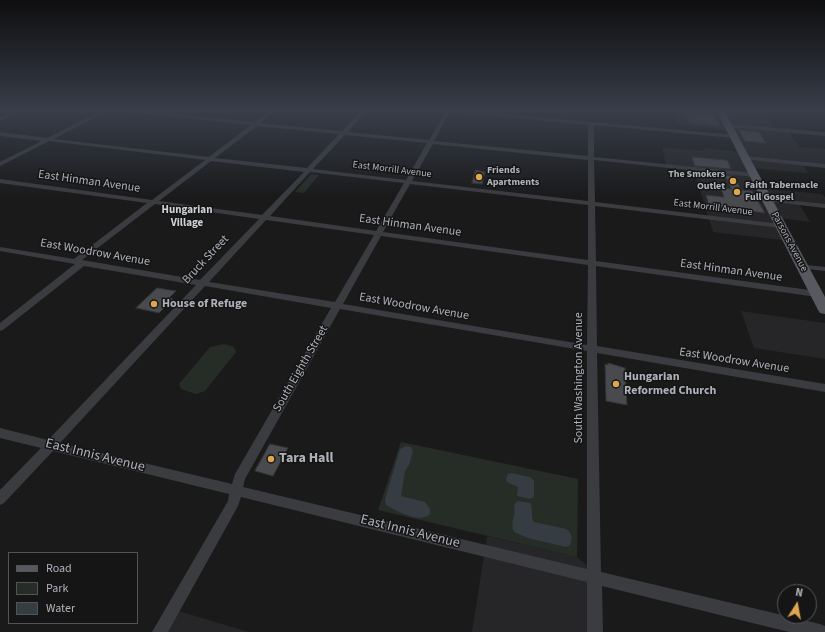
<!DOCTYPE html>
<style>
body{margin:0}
#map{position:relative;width:825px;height:632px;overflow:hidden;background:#1a1a1b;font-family:"Source Sans 3",sans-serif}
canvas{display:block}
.legend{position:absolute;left:8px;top:552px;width:130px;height:72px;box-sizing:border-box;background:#151516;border:1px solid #525457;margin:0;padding:5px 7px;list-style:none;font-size:12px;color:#aeb2b9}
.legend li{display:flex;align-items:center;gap:8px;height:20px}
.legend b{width:20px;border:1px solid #525457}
.north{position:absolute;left:777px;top:584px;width:40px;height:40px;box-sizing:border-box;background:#151516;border:1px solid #525457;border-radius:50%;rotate:11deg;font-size:11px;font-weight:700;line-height:16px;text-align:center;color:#aeb2b9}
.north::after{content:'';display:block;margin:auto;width:14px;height:18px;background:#dea64f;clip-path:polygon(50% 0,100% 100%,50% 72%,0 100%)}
</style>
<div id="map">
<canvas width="825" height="632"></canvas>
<ul class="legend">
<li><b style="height:5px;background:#57595f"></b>Road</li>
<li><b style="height:11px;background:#262d27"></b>Park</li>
<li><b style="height:11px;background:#353d43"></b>Water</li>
</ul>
<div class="north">N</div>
</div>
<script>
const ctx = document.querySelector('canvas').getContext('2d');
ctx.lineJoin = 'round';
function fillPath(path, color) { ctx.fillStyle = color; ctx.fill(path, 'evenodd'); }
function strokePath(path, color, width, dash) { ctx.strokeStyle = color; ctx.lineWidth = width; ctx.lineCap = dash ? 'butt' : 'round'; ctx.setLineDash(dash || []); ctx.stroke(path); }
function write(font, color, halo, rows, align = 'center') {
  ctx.font = font + ' "Source Sans 3",sans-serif'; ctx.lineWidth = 3; ctx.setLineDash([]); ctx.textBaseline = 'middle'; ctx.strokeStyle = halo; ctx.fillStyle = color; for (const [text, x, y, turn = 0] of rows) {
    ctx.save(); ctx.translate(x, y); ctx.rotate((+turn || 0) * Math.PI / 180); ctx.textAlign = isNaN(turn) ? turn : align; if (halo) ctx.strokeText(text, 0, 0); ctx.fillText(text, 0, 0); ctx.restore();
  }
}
fillPath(new Path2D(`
 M672 110 721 114 719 110 766 114 777 130 788 131 800 147 825 149V165L801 163 808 173 751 168 761 188 822 194 825 197V206L799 204 810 222 778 218 790 241 713 232 693 168 666 165 662 147 704 151 703 148 741 152 730 130 678 125Z
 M741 311 825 323V359L754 348Z
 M487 536 577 557 593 571 594 632H472Z
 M175 610 249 632H162Z`), '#262628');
fillPath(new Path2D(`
 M311 174 319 175 304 193 295 192Z
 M224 344 234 347 236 352 205 391 196 394 181 389 179 384 210 347Z
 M401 442 578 479 577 557 378 510Z`), '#262d27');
fillPath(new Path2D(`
 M406 446 411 447 413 451 409 465 405 471 401 496 425 502 430 509V514C419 524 397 511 386 505L385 499 400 449Z
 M511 473 530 477 534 481V497L530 499 517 496 518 487 507 482 506 479 508 474Z
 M518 501 530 503C534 509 530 516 534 522L566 529C572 533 573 538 570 545L566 547 528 538 514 532C509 523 517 514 514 504Z`), '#353d43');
const building = new Path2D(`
 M685 111 714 114 720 126 690 123Z
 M739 130 759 132 766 143 745 141Z
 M692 157 725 160 728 161 731 169 695 166Z
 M476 170 485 172 482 184 472 183Z
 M725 175 735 176 741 190 752 191 765 213 709 206 706 195 724 197 720 187 731 189Z
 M157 288 176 291 169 298 173 299 159 313 136 308Z
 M608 363 625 368 627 405 606 401 605 364 608 365Z
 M270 444 288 448 273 476 255 471Z`);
fillPath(building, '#494a4d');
strokePath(building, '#343437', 1);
fillPath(new Path2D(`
 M16 110H22L0 121V117Z
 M103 110H109L54 139 209 157 251 125 119 111 117 110H133L255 122 271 110H276L260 123 342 131 362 110H367L348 132 429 140 446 112 442 110H460L735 135V137L733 138 594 125V157L754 173 757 175 754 177 594 160 595 202 781 224 785 226 781 228 595 206 596 261 817 291 821 294 817 297 596 266 597 346 825 384V392L597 353 601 572 820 624 825 626V632H789L602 586 603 632H587V582L241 497 238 506 168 632H152L228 501 229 494 53 451 4 503 0 505V490L41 448 0 438V428L48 440 196 285 84 266 3 330 0 331V323L75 264 0 251V247L74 259 147 203 0 183V179L152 200 205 160 49 141 0 166V162L42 141 0 136V132L47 138ZM450 112 588 125V156L434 141ZM257 126 339 134 307 168 215 158ZM345 135 427 143 406 180 313 169ZM433 144 588 160V201L412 181ZM211 161 304 172 262 215 159 201ZM310 172 404 183 376 231 270 216ZM410 184 588 205V260L383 232ZM155 204 259 219 200 280 82 260ZM266 220 374 235 335 302 209 282ZM381 236 588 265 587 345 343 304ZM205 286 331 308 235 474 232 484 60 443ZM340 309 587 351V569L243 487 245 479Z
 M728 124 825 132V136L726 127V125Z
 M745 156 825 164V168L743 159V157Z
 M767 198 825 204V208L765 201 764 200Z
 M799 264 825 267V271L799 268 798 266Z`), '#3b3c40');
fillPath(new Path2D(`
 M716 110H724L825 297V314L820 313 818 310Z`), '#57595f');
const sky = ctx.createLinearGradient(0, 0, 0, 198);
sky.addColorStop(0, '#0e0e0f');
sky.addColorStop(0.56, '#383e4a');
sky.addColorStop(1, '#383e4a00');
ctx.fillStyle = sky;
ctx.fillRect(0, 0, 825, 198);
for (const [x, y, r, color] of [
 [479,177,4,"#dea64f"],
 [733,181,4,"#dea64f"],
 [737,192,4,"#dea64f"],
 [154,304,4,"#dea64f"],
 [616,384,4,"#dea64f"],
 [271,459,4,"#dea64f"]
]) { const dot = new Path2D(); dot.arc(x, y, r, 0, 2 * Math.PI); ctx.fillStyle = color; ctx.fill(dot); strokePath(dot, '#151516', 1.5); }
write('10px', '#aeb2b9', '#151516', [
 ["East Morrill Avenue",392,170,7],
 ["East Morrill Avenue",713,208,7],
 ["Parsons Avenue",789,242,62]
]);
write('bold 10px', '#aeb2b9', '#151516', [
 ["Friends",487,171],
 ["Apartments",487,183],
 ["The Smokers",725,175,"right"],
 ["Outlet",725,187,"right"],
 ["Faith Tabernacle",745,186],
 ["Full Gospel",745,198]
], 'left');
write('bold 11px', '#ced1d6', '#151516', [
 ["Hungarian",187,211],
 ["Village",187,224]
]);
write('12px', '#aeb2b9', '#151516', [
 ["East Hinman Avenue",89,182,8],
 ["East Hinman Avenue",410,226,8],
 ["East Woodrow Avenue",95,253,10],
 ["Bruck Street",206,260,-47],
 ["East Hinman Avenue",731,271,8],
 ["East Woodrow Avenue",414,307,10],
 ["East Woodrow Avenue",734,361,9],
 ["South Eighth Street",301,369,-60],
 ["South Washington Avenue",579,378,-90]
]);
write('bold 12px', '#aeb2b9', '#151516', [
 ["House of Refuge",162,304],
 ["Hungarian",624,377],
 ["Reformed Church",624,391]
], 'left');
write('14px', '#aeb2b9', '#151516', [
 ["East Innis Avenue",95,456,14],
 ["East Innis Avenue",410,532,14]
]);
write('bold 14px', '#aeb2b9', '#151516', [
 ["Tara Hall",279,459]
], 'left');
</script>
